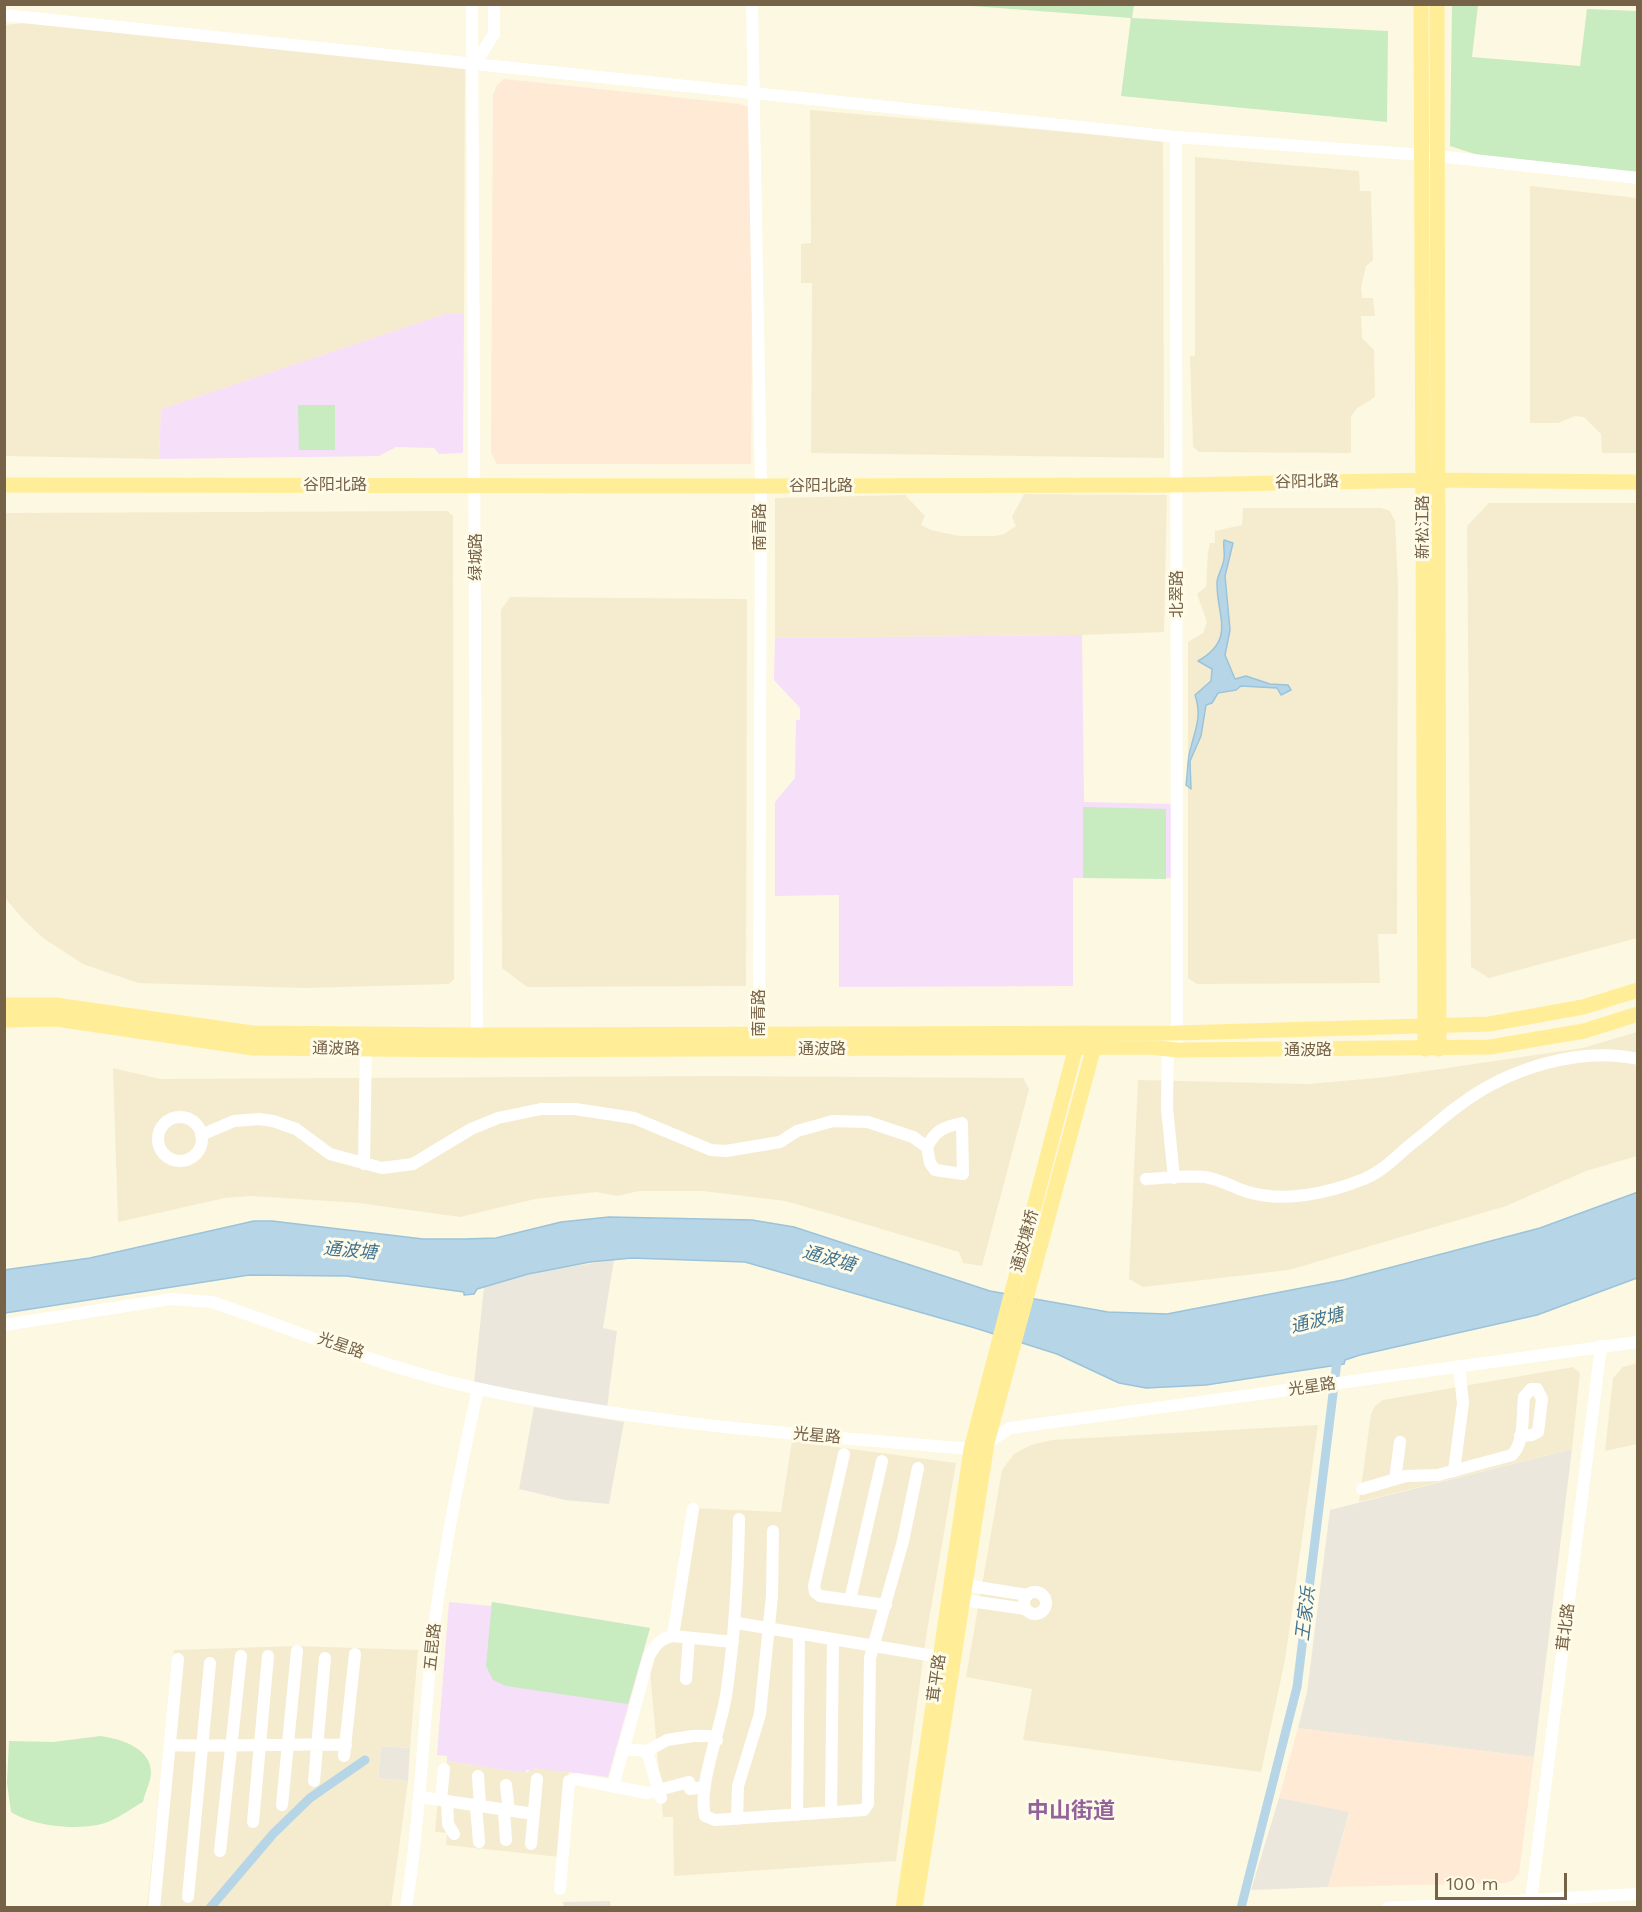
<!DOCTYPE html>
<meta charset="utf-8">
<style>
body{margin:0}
#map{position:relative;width:1642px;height:1912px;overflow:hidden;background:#fdf8e2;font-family:"Work Sans",sans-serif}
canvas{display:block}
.frame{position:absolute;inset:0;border:6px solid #766247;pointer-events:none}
.scale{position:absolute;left:1435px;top:1873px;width:132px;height:27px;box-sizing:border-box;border:3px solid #766247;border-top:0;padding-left:8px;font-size:18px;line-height:21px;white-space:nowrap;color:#766247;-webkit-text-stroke:4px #fffbe9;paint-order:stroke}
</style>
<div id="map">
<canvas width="1642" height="1912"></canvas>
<div class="frame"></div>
<div class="scale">100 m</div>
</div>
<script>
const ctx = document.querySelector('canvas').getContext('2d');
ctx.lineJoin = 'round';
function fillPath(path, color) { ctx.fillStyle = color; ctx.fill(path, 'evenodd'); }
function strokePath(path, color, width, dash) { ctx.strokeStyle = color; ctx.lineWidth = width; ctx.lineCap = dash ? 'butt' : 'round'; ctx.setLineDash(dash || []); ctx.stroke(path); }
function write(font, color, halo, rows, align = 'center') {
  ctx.font = font + ' "Work Sans","Noto Sans SC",sans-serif'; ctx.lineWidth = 6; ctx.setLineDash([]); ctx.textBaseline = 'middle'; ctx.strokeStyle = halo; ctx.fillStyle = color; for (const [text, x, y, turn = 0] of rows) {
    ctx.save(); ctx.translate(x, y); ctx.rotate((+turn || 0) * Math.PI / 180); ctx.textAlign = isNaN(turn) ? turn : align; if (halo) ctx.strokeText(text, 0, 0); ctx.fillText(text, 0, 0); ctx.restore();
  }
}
fillPath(new Path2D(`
 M24 23 465 68 464 314H445L161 409 159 459 5 456V25Z
 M810 110 1163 140 1164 458 811 453 812 283H801V244L811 243Z
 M1195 157 1359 171 1360 191H1371L1373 260 1366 266 1361 287 1362 298H1373L1375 316H1361L1362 338 1374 350 1375 397 1356 409 1351 417V453L1199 452 1193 447 1190 356H1195Z
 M1530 186 1637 198V453H1602L1601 434 1584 417 1575 416 1558 423H1530Z
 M1024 494 1167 495 1164 632 1082 635 775 638V498L905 495 925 516 921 525 931 530 959 536H994L1004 534 1016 526 1012 517Z
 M1489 503H1638L1637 938 1489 978 1471 967 1467 526Z
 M1243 508H1381L1390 511 1395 521 1398 585 1397 934H1378L1380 983 1197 984 1188 978V642L1203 633 1207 622 1197 594 1206 587 1208 552 1210 543H1215V531L1242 525Z
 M447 511 453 516 454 979 449 984 305 988 138 983 83 964 43 938 24 920 5 898V513Z
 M510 597 747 599 746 986 527 987 502 968 501 610Z
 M1637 1032V1156L1586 1171 1506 1206 1289 1270 1143 1287 1129 1279 1138 1080 1309 1084 1386 1077 1583 1048Z
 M113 1068 160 1079 715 1076 1023 1078 1029 1089 982 1266 963 1263 959 1252 831 1214 785 1201 703 1191H639L617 1196 596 1192 535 1199 460 1217 359 1203 251 1196 225 1198 118 1222Z
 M1637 1363V1444L1605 1451 1613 1378 1623 1367Z
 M1573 1367 1580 1373 1572 1449 1359 1502 1371 1414 1375 1406 1383 1400Z
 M1318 1425 1285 1660 1261 1772 1023 1740 1032 1689 966 1677 1002 1470 1014 1454 1031 1445 1052 1440Z
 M792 1441 956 1463 926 1637 896 1861 674 1876 673 1817H663L650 1671 653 1656 669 1638 690 1508 781 1512Z
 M295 1646 418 1650 410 1748 381 1746 378 1778 408 1781 391 1907 147 1908 174 1650Z
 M447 1761 526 1773 533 1768 569 1772 560 1857 446 1845 447 1833 435 1832 441 1767H446Z`), '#f5ecd0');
fillPath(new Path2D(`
 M504 79 740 104 748 107 753 117 751 464H497L491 453 493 95 497 85Z
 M1298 1728 1534 1757 1519 1873 1513 1880 1504 1883 1328 1887 1349 1813 1279 1798Z`), '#feead5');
fillPath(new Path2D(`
 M614 1260 603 1328 617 1331 607 1408 474 1383 484 1287 528 1273Z
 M534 1407 624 1422 609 1504 565 1500 519 1489Z
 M1572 1449 1534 1757 1298 1728 1307 1692 1330 1510Z
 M381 1746 410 1748 408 1781 378 1778Z
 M1279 1798 1349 1812 1328 1887 1251 1890Z
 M610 1901 611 1907H564L563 1902Z`), '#ece7dd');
fillPath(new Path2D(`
 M445 314H464L463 453 439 454 434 448 396 447 379 456 159 459 161 409Z
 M1082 635 1084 802 1171 804V878H1073V986L839 987V895L775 896V802L795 778 796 720H800V708L774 680 775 638Z
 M449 1602 491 1606 492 1602 650 1628 608 1777 533 1768V1771L526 1770V1773L447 1761V1756L437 1755Z`), '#f5dff9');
fillPath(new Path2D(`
 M959 5H1134L1132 18 1388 31 1387 122 1121 96 1131 18Z
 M1452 5H1478L1472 57 1580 66 1587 9 1637 11V172L1478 155 1450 146Z
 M298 405H335V450H299Z
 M1083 807 1166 809V879L1083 878Z
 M492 1602 650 1628 628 1704 506 1686 493 1680 486 1666Z
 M101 1736C121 1739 152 1748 151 1774 150 1783 145 1793 143 1802 132 1808 122 1816 110 1821 85 1832 34 1827 11 1812L7 1783 9 1741 53 1742Z`), '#c8ebc0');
const water = new Path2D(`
 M1224 540 1233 543 1225 576 1230 630 1225 655 1235 679 1246 676 1270 684 1288 685 1291 690 1281 695 1277 688 1241 686 1236 690 1218 693 1212 703 1206 705 1201 736 1190 761 1191 789 1186 785C1188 773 1187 758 1191 747 1196 727 1202 716 1195 695L1211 681 1212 669 1198 661C1237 639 1216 615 1217 582 1218 574 1223 567 1224 559 1225 553 1223 546 1224 540Z
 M1638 1192 1637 1278 1537 1315 1360 1355 1345 1360 1344 1364 1206 1385 1146 1388 1119 1383 1057 1354 975 1328 745 1262 632 1258 590 1262 528 1274 477 1289 474 1294 464 1295V1292L346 1276 249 1275 5 1313 4 1270 90 1258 254 1221H272L423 1239H465L496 1238 561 1222 609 1217 752 1220 794 1227 990 1291 1108 1312 1167 1314 1343 1280 1540 1228Z`);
fillPath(water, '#b6d6e8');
strokePath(water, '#9bc3da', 1.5);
strokePath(new Path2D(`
 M210 1908 273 1834 310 1798 365 1760
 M1241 1908 1297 1687 1338 1353`), '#b6d6e8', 9);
strokePath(new Path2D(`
 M472 4 477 1044
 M752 4 761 486 759 1042
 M4 15 1176 137 1437 156 1638 178
 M474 65 494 34V4
 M1176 137 1177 1050
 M1168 1033 1167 1108 1174 1178
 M158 1139a22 22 0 1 1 44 0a22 22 0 1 1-44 0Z
 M201 1135 234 1121 259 1119 273 1121 296 1129 330 1154 382 1168 413 1164 471 1129 498 1118 541 1109H575L634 1118 711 1150 726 1151 780 1142 797 1131 833 1121 868 1122 913 1137 927 1147 930 1163 935 1170 963 1174 962 1123C943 1127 936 1130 927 1147
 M364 1164 366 1042
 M1146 1179C1165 1178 1186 1175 1205 1177 1220 1179 1234 1188 1248 1192 1285 1203 1329 1193 1364 1179 1384 1171 1398 1154 1415 1141 1431 1129 1445 1115 1461 1104 1508 1069 1579 1046 1638 1059
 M4 1325 171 1299 212 1302C298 1331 391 1371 480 1389 641 1424 807 1435 971 1449L987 1443 1010 1428 1638 1342
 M844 1454 814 1586 815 1592 820 1596 886 1605
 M1454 1471 1463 1403 1459 1366
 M1395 1479 1400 1442
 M1362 1489 1406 1476 1438 1475 1512 1455C1525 1442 1522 1415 1524 1397L1531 1389H1537L1542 1399 1538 1432 1532 1435 1520 1436
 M739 1519C738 1576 735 1632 727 1689 723 1725 697 1784 705 1816L715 1820 864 1810 868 1804 870 1658 903 1541 918 1468
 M965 1585 1027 1595
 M1024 1603a11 11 0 1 1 22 0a11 11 0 1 1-22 0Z
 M850 1600 882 1461
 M963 1600 1026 1609
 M737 1623 940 1657
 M673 1636 693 1509
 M686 1679 689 1638
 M170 1745C229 1747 287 1743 346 1745
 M623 1749 647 1751 667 1740 693 1736H708L717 1740
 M647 1751 661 1798
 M344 1756 355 1654
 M478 1776 480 1806
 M314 1781 325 1658
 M506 1785 509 1811
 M613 1787 649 1656C655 1646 660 1638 673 1636L733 1642
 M420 1797 534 1814
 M441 1800 444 1769
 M447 1801 448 1824 454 1834
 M282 1805 297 1651
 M476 1806 479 1842
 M504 1810 506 1840
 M831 1812 833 1639
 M797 1815 799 1634
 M737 1819 738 1786 760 1714 772 1596 773 1531
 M253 1822 268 1656
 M531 1844 537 1779
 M220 1851 241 1656
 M560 1889 569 1781 576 1779 647 1793 689 1782 690 1789 705 1787
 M188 1897 210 1663
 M154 1908 178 1659
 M406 1908C420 1820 423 1732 432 1645 442 1558 459 1474 478 1389
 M1388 1908 1638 1894
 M1530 1908 1601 1346`), '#fff', 12);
strokePath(new Path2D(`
 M1421 4 1425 1049
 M1437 4 1439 1049
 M4 485 761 486 1177 485 1430 480 1638 482
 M4 1005H55L253 1033 477 1035 1177 1033 1489 1024 1583 1007 1638 990
 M4 1020 56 1019 253 1048 477 1050 1151 1047 1177 1050 1490 1047 1584 1031 1638 1014
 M903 1908 971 1449 1078 1039
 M915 1908 987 1443 1096 1039`), '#ffee97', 15);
write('16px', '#766247', '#fffbe9', [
 ["谷阳北路",1307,482,-1],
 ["谷阳北路",335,485],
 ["谷阳北路",821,486],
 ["南青路",760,527,-90],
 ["新松江路",1423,527,-90],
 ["绿城路",476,557,-90],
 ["北翠路",1177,594,-90],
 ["南青路",759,1013,-90],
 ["通波路",336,1049,1],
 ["通波路",822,1049],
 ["通波路",1308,1050],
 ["通波塘桥",1025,1241,-75],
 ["光星路",341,1346,19],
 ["光星路",1312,1387,-8],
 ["光星路",817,1436,5],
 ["茸北路",1566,1627,-83],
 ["五昆路",433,1647,-84],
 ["茸平路",937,1678,-82]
]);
write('italic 18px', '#427492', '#fffbe9', [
 ["通波塘",350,1251,5],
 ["通波塘",829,1259,15],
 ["通波塘",1317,1321,-14],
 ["王家浜",1306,1614,-83]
]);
write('bold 22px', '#93629a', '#fffbe9', [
 ["中山街道",1071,1812]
]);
</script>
